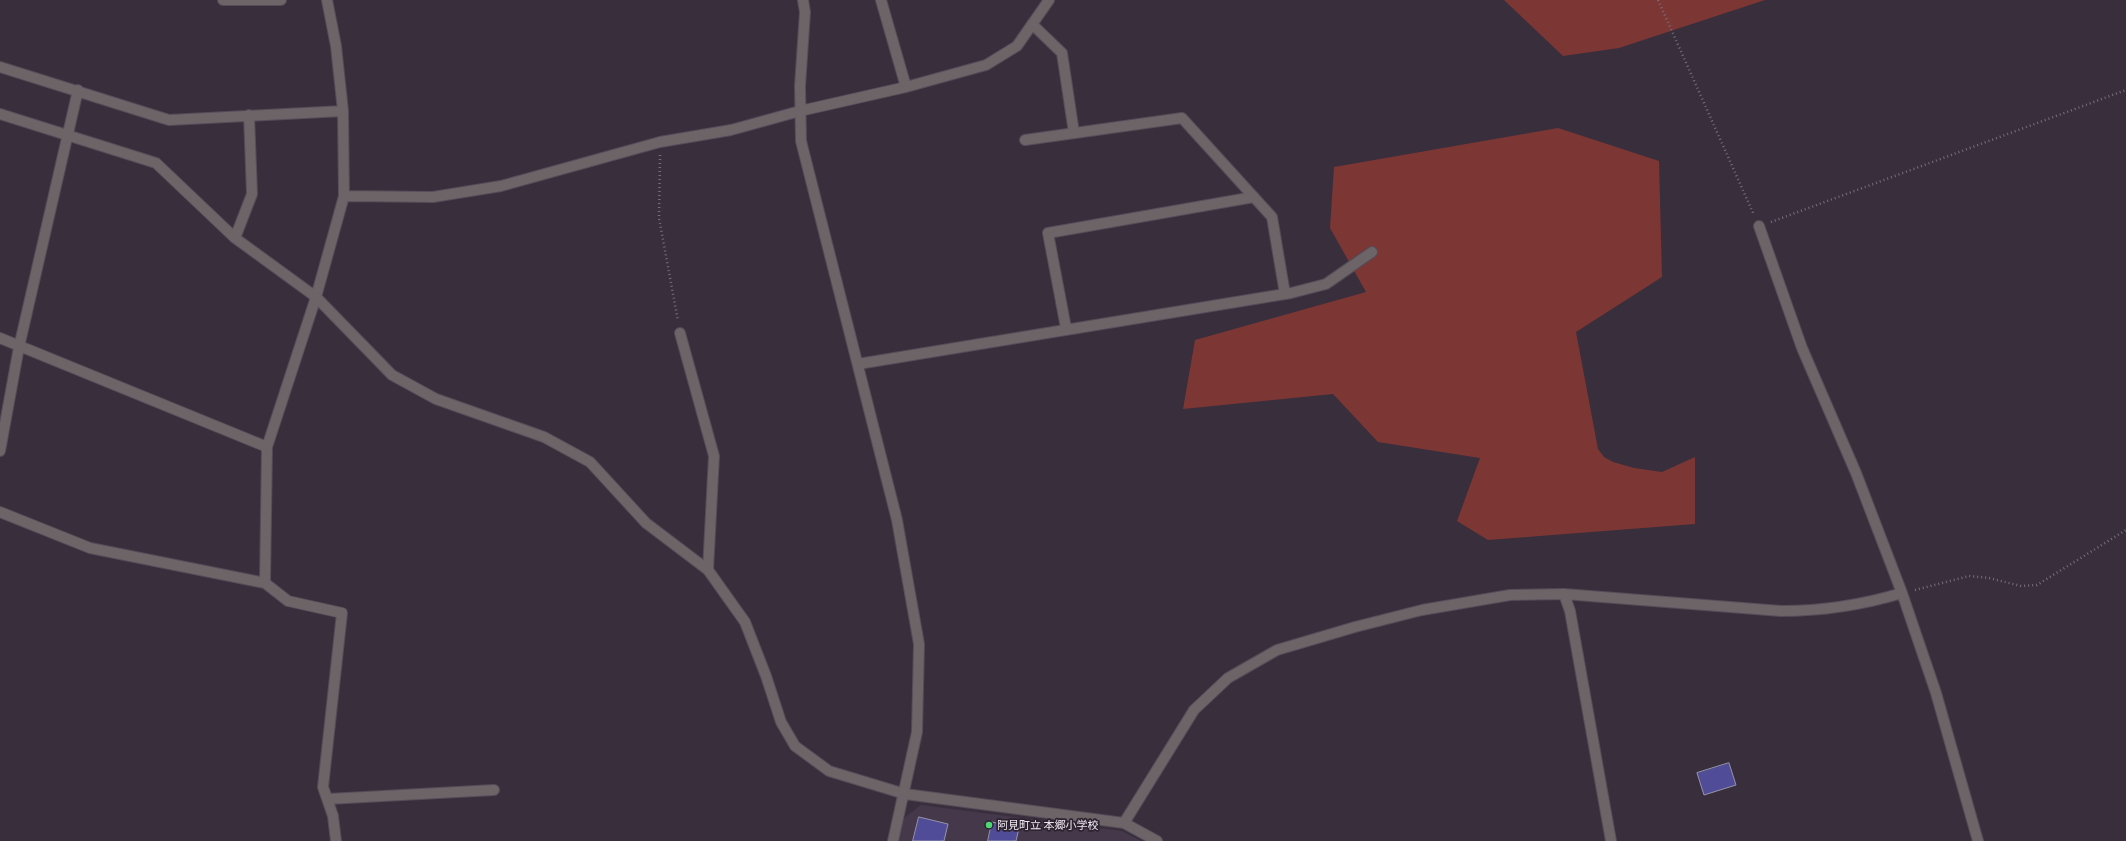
<!DOCTYPE html>
<meta charset="utf-8">
<style>
body{margin:0}
canvas{display:block;background:#382e3c}
</style>
<canvas width="2126" height="841"></canvas>
<script>
const ctx = document.querySelector('canvas').getContext('2d');
ctx.lineJoin = 'round';
function fillPath(path, color) { ctx.fillStyle = color; ctx.fill(path, 'evenodd'); }
function strokePath(path, color, width, dash) { ctx.strokeStyle = color; ctx.lineWidth = width; ctx.lineCap = dash ? 'butt' : 'round'; ctx.setLineDash(dash || []); ctx.stroke(path); }
function write(font, color, halo, rows, align = 'center') {
  ctx.font = font + ' Georgia,"Noto Sans JP",serif'; ctx.lineWidth = 3.5; ctx.setLineDash([]); ctx.textBaseline = 'middle'; ctx.strokeStyle = halo; ctx.fillStyle = color; for (const [text, x, y, turn = 0] of rows) {
    ctx.save(); ctx.translate(x, y); ctx.rotate((+turn || 0) * Math.PI / 180); ctx.textAlign = isNaN(turn) ? turn : align; if (halo) ctx.strokeText(text, 0, 0); ctx.fillText(text, 0, 0); ctx.restore();
  }
}
fillPath(new Path2D(`
 M921 805 1122 831 1141 841H898L903 819Z`), '#44384a');
fillPath(new Path2D(`
 M1504 0H1765L1619 48 1563 56Z
 M1558 128 1659 161 1662 277 1576 332 1598 449 1604 457 1613 462 1634 468 1662 472 1695 457V524L1488 540 1457 521 1480 458 1378 442 1333 394 1183 409 1195 340 1366 292 1330 228 1334 167Z`), '#7c3634');
const building = new Path2D(`
 M1729 763 1736 785 1704 795 1697 773Z
 M919 817 948 824 944 841H913Z
 M992 822 1019 828 1016 841H988Z`);
fillPath(building, '#514c97');
strokePath(building, '#9495a8', 1);
const minor = new Path2D(`
 M223 0H281
 M803 0 805 12 800 86 801 141 897 520 919 644 917 732 893 841
 M881 0 906 87
 M1032 24 1062 53 1074 133
 M0 67 169 120 343 111
 M0 114 156 163 235 238 316 297 392 375 436 399 544 437 590 462 646 523 708 570 745 622 766 676 781 722 795 746 829 771 905 794 1124 823 1157 841
 M1025 140 1182 118 1272 217 1285 294
 M344 196 433 197 501 186 660 142 731 130 800 111 906 87 986 65 1017 46 1049 0
 M1759 226 1802 348 1856 473 1902 593 1936 693 1978 841
 M235 238 252 194 249 115
 M1066 328 1048 233 1254 197
 M680 333 714 456 708 570
 M0 338 267 447
 M858 364 1291 293 1326 284 1372 252
 M0 451 19 347 78 90
 M0 512 90 548 265 583 288 601 342 613 323 787 333 816 336 841
 M265 583 267 447 316 297 344 196 343 111 336 46 327 0
 M1564 594 1570 611 1611 841
 M328 799 494 790
 M1124 823 1194 710 1228 678 1277 650 1355 627 1422 610 1510 595 1564 594 1781 611C1822 611 1862 605 1902 593`);
strokePath(minor, '#554c59', 12);
strokePath(new Path2D(`
 M1658 0 1754 215
 M660 155 659 218 678 321
 M1771 222 2126 90
 M1915 590 1969 576 1989 578 2021 586 2037 585 2126 530`), '#776e7a', 2.5, [1, 3]);
strokePath(minor, '#6c6467', 10);
for (const [x, y, r, color] of [
 [989,825,4,"#4fd675"]
]) { const dot = new Path2D(); dot.arc(x, y, r, 0, 2 * Math.PI); ctx.fillStyle = color; ctx.fill(dot); strokePath(dot, '#2e2431', 1.5); }
write('11px', '#efe8f1', '#2e2431', [
 ["阿見町立 本郷小学校",997,825]
], 'left');
</script>
